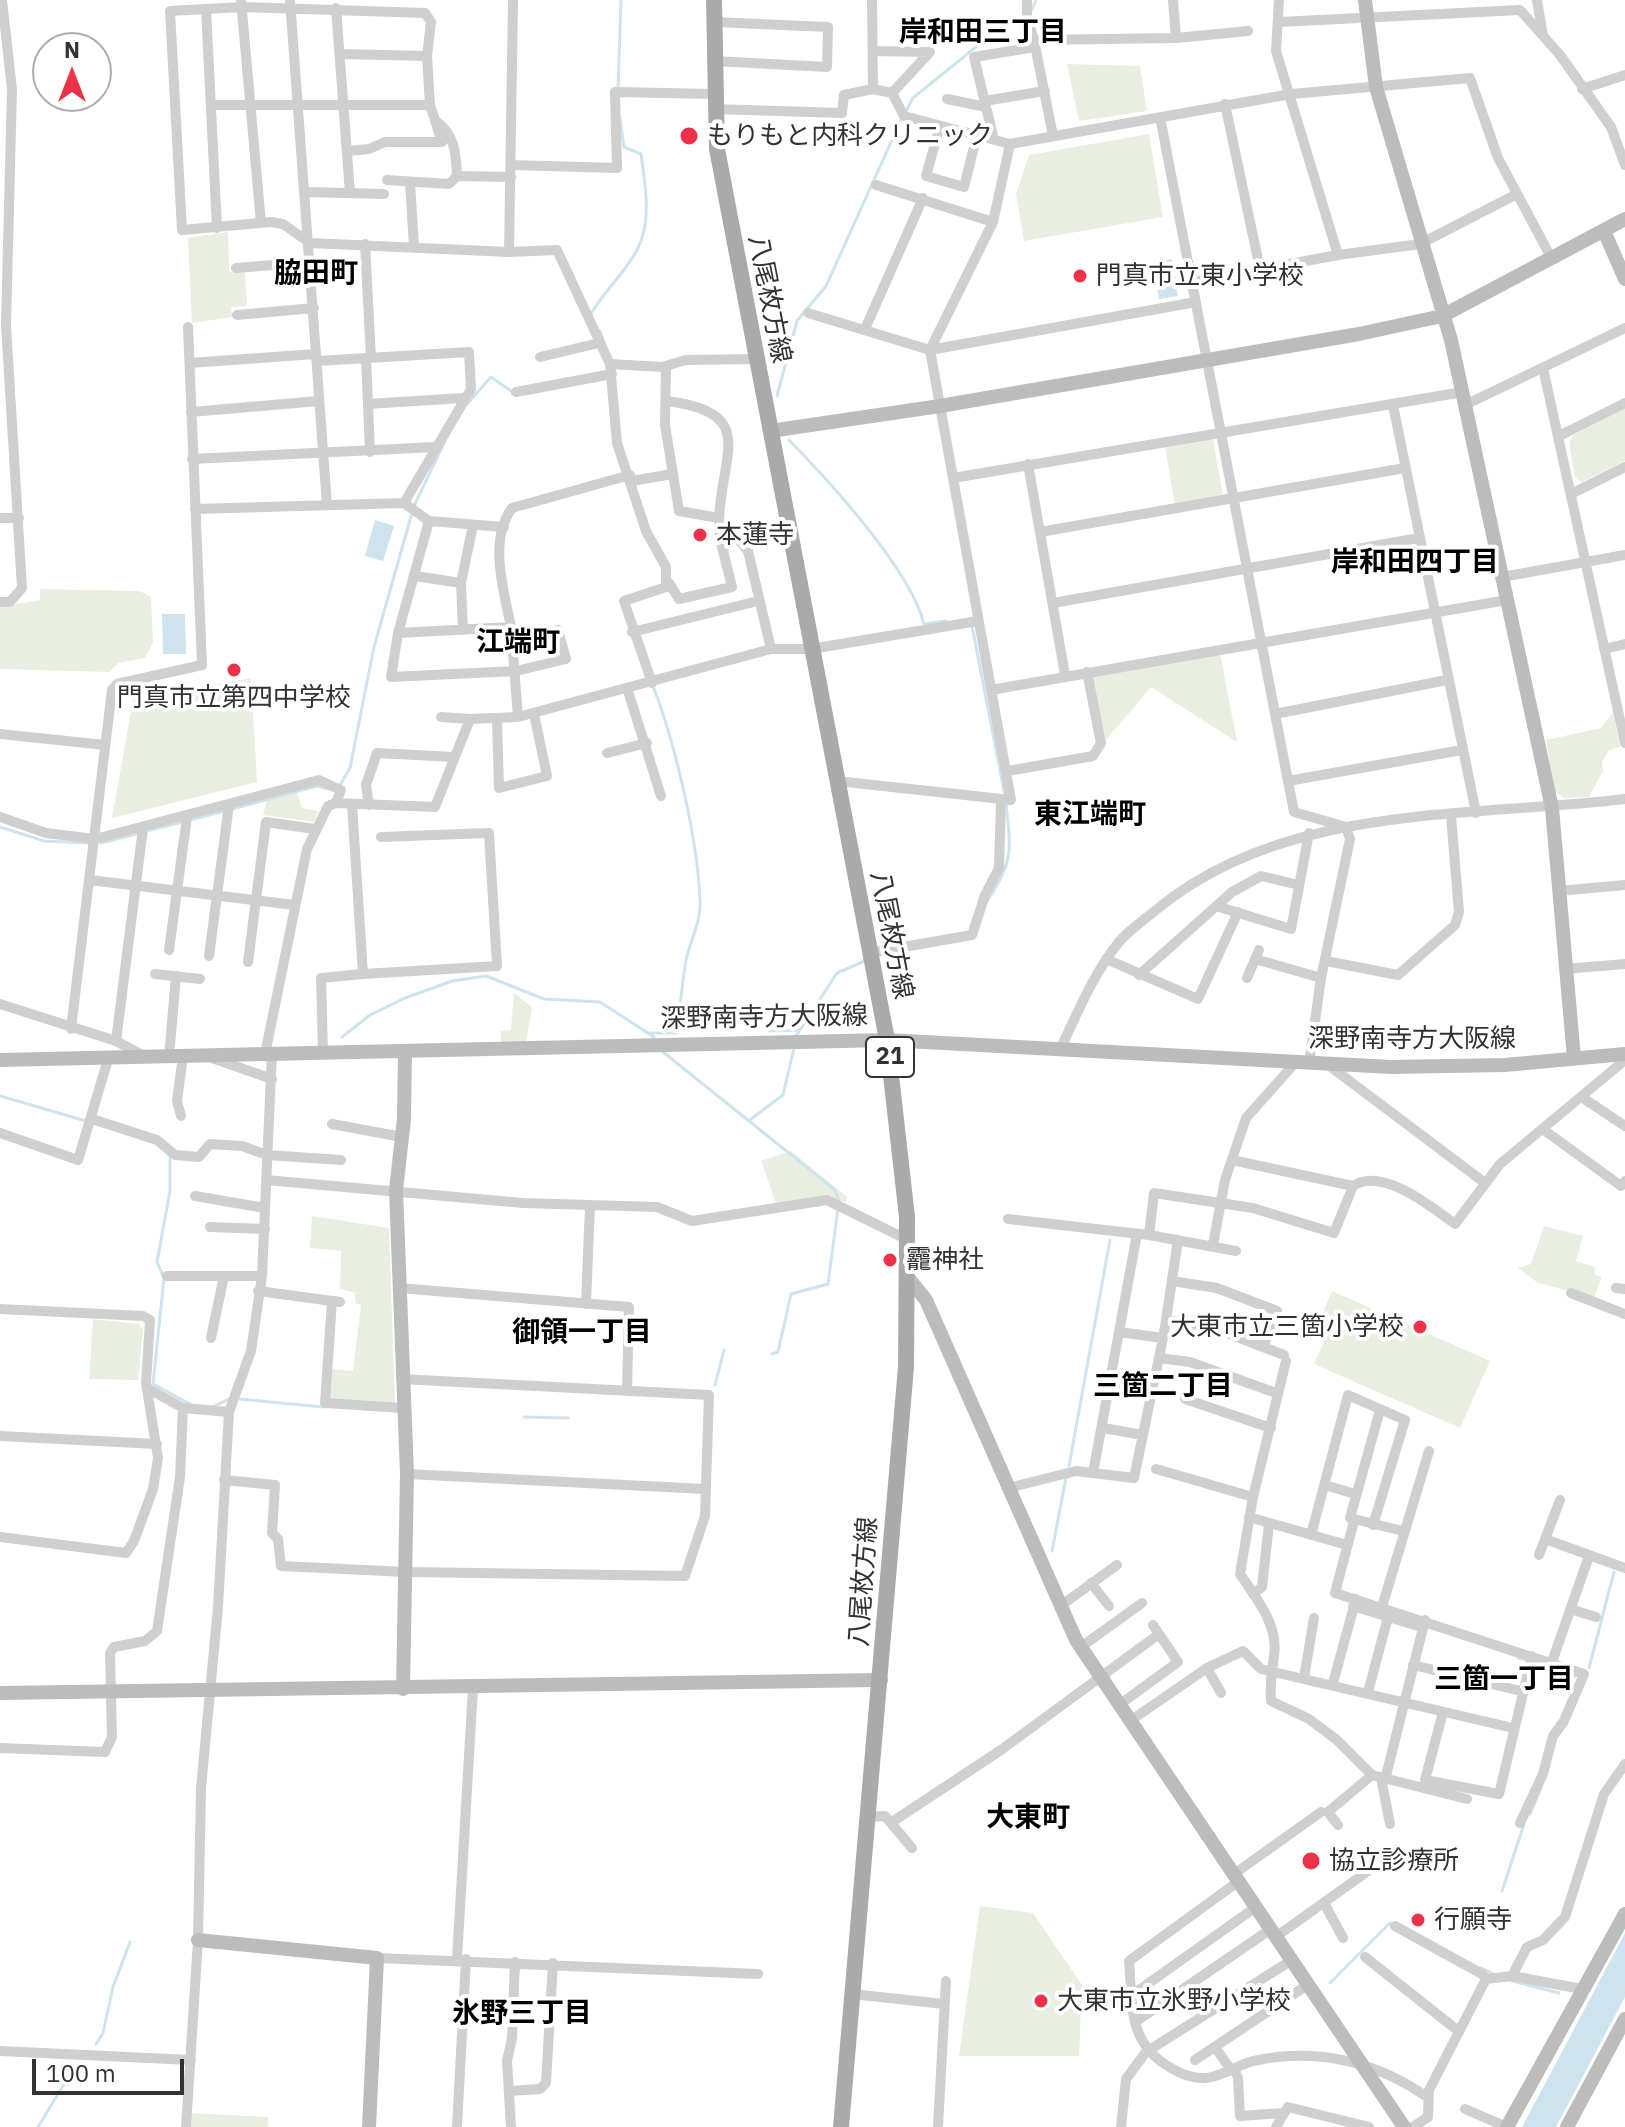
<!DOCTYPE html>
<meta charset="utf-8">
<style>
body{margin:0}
#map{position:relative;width:1625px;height:2127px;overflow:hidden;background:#fff;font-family:"IBM Plex Sans",sans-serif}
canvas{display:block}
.north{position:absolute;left:32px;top:32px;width:80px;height:80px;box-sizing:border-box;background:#fff;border:2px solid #adadad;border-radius:50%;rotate:0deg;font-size:22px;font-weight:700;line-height:32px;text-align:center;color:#323232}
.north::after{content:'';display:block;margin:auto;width:28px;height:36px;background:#ed314b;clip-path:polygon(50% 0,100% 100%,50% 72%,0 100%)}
.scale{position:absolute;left:32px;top:2059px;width:152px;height:36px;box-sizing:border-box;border:4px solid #323232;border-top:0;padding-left:10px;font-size:24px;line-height:28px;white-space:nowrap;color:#323232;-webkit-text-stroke:6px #fff;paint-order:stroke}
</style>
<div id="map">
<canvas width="1625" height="2127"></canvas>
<div class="north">N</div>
<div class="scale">100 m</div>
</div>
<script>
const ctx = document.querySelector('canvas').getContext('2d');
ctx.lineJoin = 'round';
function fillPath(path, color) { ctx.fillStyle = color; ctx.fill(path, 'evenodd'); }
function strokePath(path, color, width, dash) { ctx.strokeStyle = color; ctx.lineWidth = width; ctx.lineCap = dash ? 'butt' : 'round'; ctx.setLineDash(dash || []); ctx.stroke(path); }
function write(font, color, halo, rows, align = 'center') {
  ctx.font = font + ' "IBM Plex Sans","Noto Sans JP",sans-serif'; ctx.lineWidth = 8; ctx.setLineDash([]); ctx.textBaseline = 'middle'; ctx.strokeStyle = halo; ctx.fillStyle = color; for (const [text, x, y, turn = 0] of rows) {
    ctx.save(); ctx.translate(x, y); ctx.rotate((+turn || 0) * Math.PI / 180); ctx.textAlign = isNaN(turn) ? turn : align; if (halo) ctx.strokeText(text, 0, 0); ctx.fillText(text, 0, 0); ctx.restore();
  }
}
fillPath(new Path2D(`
 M1067 64 1140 66 1147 111 1079 121Z
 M1149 134 1163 217 1024 241 1016 194 1029 155Z
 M228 232 229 272H245L247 306 231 307 232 317 192 323 188 238Z
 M1625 408V461L1582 482 1575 478 1569 442 1573 435Z
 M1213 439 1223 497 1175 505 1165 447Z
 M40 589 140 591 151 597 153 642 145 658 118 663 109 672 0 669V607L40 600Z
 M1220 653 1237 742 1151 687 1106 740 1091 675Z
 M251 678 257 782 112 818 133 700Z
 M1613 712 1620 747 1609 750 1602 762 1603 771 1589 797 1564 798 1554 791 1546 740 1601 728Z
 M297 792 302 808 318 811 314 822 263 815 267 799Z
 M514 993 532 1007 526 1042 501 1043V1031L511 1030Z
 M791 1151 847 1197 846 1202 826 1197 776 1203 761 1161Z
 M312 1216 389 1228 395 1404 329 1400 332 1369 353 1371 361 1305 355 1303V1293L340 1289 341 1251 310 1248Z
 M1544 1226 1583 1236 1576 1261 1595 1267 1594 1274 1602 1277 1594 1297 1538 1283 1518 1268 1531 1264Z
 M1332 1291 1490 1361 1460 1428 1314 1364 1330 1328 1318 1323Z
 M93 1319 139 1324 143 1330 138 1380 89 1379Z
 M980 1906 1033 1913 1082 1985 1079 2056H959Z
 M191 2113 268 2117V2127H189Z`), '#e9efe0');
fillPath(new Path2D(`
 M1172 259 1178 296 1159 299 1153 262Z
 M375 520 394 526 383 561 365 556Z
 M162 614H185L186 654H163Z
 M1625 1933V1997L1556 2127H1522Z`), '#cde4ef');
strokePath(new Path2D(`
 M1031 11 1036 0
 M618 91 621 0
 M905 113 913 98 993 33 1025 15
 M591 314C604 291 626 272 638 248 652 220 645 184 641 154L624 147 620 119
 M600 331 605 346
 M777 396 797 321 826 286 901 120
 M467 404 491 377 514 393
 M789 440C830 482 910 569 924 624L946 621
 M414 506 445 441
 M972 626 1005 796
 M339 787 350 768 374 647 412 513
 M232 809 317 786 333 790
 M190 820 225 811
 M0 827 44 841 89 843
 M147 831 182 822
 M101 843 140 833
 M987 901C1014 862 1011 849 1006 803
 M769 1031 799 1030
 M650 1033H676C680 1009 682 984 686 960 690 940 701 923 700 901 698 840 675 743 653 686
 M796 1036 837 973 867 960
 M342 1037 370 1015 405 998 452 981 486 976 544 999 600 1002 654 1037
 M663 1052 835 1190 839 1201
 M0 1096 86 1121
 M751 1119 783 1095 794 1048
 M170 1153V1191L157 1262 164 1278 153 1384 190 1404
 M772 1354 778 1352 791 1294 828 1284 838 1208
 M715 1385 724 1350
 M239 1399 323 1407
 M213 1407 231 1398
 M524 1417 568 1418
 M1069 1466 1110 1240
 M1052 1551 1066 1478
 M1518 1658 1526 1660
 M1541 1666 1574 1677
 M1589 1668 1614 1572
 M1530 1814 1541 1788
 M1502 1891 1524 1824
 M1481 1968 1492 1973
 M1512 1981 1559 1993
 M1330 1983 1390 1923
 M96 2044 103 2033 113 1987 130 1942
 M38 2127 64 2084 79 2067`), '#cde4ef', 3);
strokePath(new Path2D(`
 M241 0 261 223
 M290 0 327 505
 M872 0 873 89 892 93 904 116 1010 144 1291 94 1470 78 1498 158 1552 259
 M1027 0V18L1034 40
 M1279 0 1276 51 1338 255
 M1537 0 1543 36
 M336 8 350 193
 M206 9 217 228
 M714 22 828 27 827 67 714 61
 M1279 22 1520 10 1560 55 1611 127 1625 165
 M1176 38 1248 31
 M873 51 930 52 892 93
 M341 54 427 56
 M1582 89 1625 75
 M947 99 986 107
 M984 101 1045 91
 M1225 104 1260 269
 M211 105H430
 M714 109 842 113 844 95 873 89
 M1160 117 1294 812 1346 827
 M940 126 926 176 964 187 977 135
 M1053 136 1034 40 1176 38 1173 0
 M994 140 974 57 1035 47
 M348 151 369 149 385 142H442L430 105 427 56 431 22 425 13 242 7 170 11 182 230 271 222 283 224 310 243 509 252 557 250 610 364 617 443 646 531 666 567V587L624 601 652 683
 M511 165 617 168 615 92 714 94
 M457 176 511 177
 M387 180 449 184 457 176C456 153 455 135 436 121
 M410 182 414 247
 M876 185 993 222
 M306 192 384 194
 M365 244 371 358
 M509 252 513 0
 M236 268 311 262
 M1192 282 1338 255 1420 244 1517 194
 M808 313 930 350 1196 302
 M237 315 314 308
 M865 329 923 198
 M540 357 599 343
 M366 358 370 452
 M190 363 315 354
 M610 364 662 367 686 360 756 359
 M666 366 665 425 679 511 719 518
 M1543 368 1625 743
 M516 392 612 374
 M666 401C759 412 721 454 719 520 719 542 727 565 732 587L679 599 669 583
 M368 404 463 398
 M1393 405 1476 813
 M1465 405 1625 328
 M191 412 319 401
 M1559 436 1625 403
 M192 459 435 447
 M1028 464 1065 675
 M953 478 1463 392
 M632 481 672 474
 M1571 494 1625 467
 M404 503 429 521 504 527
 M195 509 404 503 471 389 469 352 317 361
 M0 518H19
 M429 521 398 633 391 677 516 671 566 659 558 630
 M1040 532 1405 468
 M739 540 748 551 771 649
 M415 576 461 583
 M1502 577 1625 555
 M0 602H10L22 588 6 325 12 89 2 0
 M1053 603 1419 538
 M511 627 518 717
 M463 630 461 583 473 525
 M632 632 758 601
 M398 633 511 627C504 591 488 541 512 508L630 475
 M1604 649 1625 644
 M991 690 1507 600
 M628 691 661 796
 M1275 714 1447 680
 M441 717 470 719
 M497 719 499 788 547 776 534 714
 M0 734 105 745
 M607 753 647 743
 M1008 771 1093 756 1101 743 1087 672
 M837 781 1011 800 930 350 993 222 1010 144
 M1288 781 1462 750
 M369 805 366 785 377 753 454 757
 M0 817 46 833 95 839 319 780 341 790 336 803
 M90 880 294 905
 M1558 891 1625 885
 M1216 906 1291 929 1309 833
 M169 950 187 817
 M869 953 972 935 985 895 999 868 1001 799
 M209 956 229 805
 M1106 959 1198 999 1238 912
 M1255 959 1321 978
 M1326 961 1398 975 1455 925 1459 912 1451 816
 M248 962 266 822 315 829
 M1565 969 1625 964
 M155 974 200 979
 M363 974 497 966 489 833 381 837
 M1139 975 1232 892 1261 876 1299 885
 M1247 978 1259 950
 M0 1004 116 1041 144 1056
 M71 1029 112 690 117 684 202 665 188 327
 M116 1041 143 828
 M1061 1048C1078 1011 1094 973 1119 942 1129 930 1144 920 1156 910 1284 803 1468 818 1625 799
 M323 1052 321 978 363 974 352 805
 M265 1054 307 849 328 806 336 803 435 807 470 719 518 717 771 649H811L978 621
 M169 1057 176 976
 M212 1058 272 1079
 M1309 1064 1321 978 1350 839 1346 827
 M1327 1064 1485 1183
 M1583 1098 1625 1126
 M181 1116 177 1101 183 1056
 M92 1119 157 1140 175 1155 199 1157 210 1144 242 1146 267 1155 341 1160
 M332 1124 402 1137
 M1544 1130 1621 1186 1625 1181
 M0 1133 78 1160 109 1056
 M1232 1160 1353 1186C1382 1166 1433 1208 1455 1224L1500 1164 1625 1060
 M266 1180 523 1203 657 1207 692 1221 827 1200 908 1240
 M195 1196 265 1208
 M1008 1219 1149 1235 1236 1251
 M210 1227 265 1229
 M1149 1235 1154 1193 1253 1208 1334 1233 1353 1186
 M1213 1245 1225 1180 1246 1118 1295 1063
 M167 1276H262
 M1172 1281 1217 1288 1277 1311 1263 1347
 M399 1288 629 1307 627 1391
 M1616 1288 1625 1289
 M258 1291 340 1302
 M1571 1293 1625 1314
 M332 1301 325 1403 403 1408
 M586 1304 590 1205
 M0 1309 143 1316 150 1320 146 1383 158 1458 153 1489 134 1541 126 1553 0 1537
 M1166 1320 1178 1240
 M1119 1332 1163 1338 1166 1320 1211 1327 1284 1355
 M211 1338 224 1276
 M1159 1358 1190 1362 1276 1393
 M1286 1361 1253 1497 1240 1574C1256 1598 1279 1625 1274 1656 1271 1672 1270 1684 1271 1701L1309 1719 1337 1740 1372 1775 1467 1799
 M147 1388 183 1408 229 1412
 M1110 1388 1142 1394
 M1185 1399 1271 1428
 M1380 1410 1350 1518 1403 1531
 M1103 1428 1137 1434
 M0 1436 157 1444
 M1156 1469 1253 1497
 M1093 1473 1137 1234
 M407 1474 705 1489
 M224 1480 275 1485 272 1533 278 1539 281 1566 407 1572 685 1576 705 1516 709 1395 401 1379
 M1325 1485 1355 1494
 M1008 1488 1076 1471 1134 1478 1163 1338
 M1249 1517 1347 1545
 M1354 1521 1335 1593 1584 1674 1564 1721 1553 1736 1543 1774 1520 1823
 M1311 1535 1348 1395 1405 1420 1373 1525
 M1545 1539 1625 1568
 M1539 1555 1560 1500
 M1091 1583 1109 1606
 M1253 1594 1262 1587 1269 1524
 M1353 1606 1421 1627
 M1059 1607 1117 1565
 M1382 1607 1429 1451
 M1570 1609 1596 1617
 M1081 1647 1142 1603
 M1552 1662 1589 1556
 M1413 1665 1521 1691
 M1207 1668 1221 1693
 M1304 1678 1314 1618
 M1333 1683 1356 1599
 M1368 1692 1388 1617
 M1119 1705 1178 1662 1153 1625
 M1443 1712 1425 1780 1499 1794 1532 1656
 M1130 1721 1207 1668 1243 1651 1261 1669 1513 1728
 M0 1748 105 1752 112 1737 110 1653 114 1647 145 1641 157 1631 180 1477 183 1408
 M1381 1778 1390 1824
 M1385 1780 1425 1620
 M868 1817 885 1816 912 1848
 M892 1822 1001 1750 1159 1634
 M1338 1825 1328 1812 1372 1775
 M1234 1874 1321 1812
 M1239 1881 1129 1961C1133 2006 1127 2043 1171 2068 1181 2074 1193 2079 1206 2078 1225 2076 1239 2063 1258 2060 1319 2048 1377 2062 1427 2097
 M1324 1903 1343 1938
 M1395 1926 1482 1974 1486 1979
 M1277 1936 1368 1871
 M1365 1957 1457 2030
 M377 1958 758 1974
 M457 1959 473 1688
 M1512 1976 1527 1947 1543 1940 1565 1917 1604 1794 1625 1764
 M852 1994 944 2004
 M1132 1995 1256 1907
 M1135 2022 1271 1929
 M1215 2047 1231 2070
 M0 2051 191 2060
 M1195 2060 1309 1984
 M1234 2068 1238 2078 1240 2116 1284 2113
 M509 2091 540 2089 546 2083 553 1963
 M1465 2109 1507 2127
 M186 2127 198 1940 201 1788 218 1607 229 1412 251 1351 262 1276 272 1053
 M457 2127 466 1959
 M511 2127 507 2061 512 2038 515 1962
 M938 2127 946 1981
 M1121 2127 1126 2079 1146 2052 1292 1960
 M1276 2127 1288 2107 1369 2127
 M1413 2127 1428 2117 1429 2090 1486 1979 1512 1976 1582 1989`), '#cfcfcf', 10);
strokePath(new Path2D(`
 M1365 0 1376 87 1451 340 1552 808 1574 1058
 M1604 231 1625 279
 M770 431 940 406 1359 334 1442 316 1625 219
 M0 1060 887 1040 1391 1067 1505 1065 1625 1054
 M909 1279 926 1300 1076 1640 1404 2127
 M403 1689 407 1474 396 1190 404 1119 405 1051
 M0 1693 881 1680
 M198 1940 377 1958 369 2127
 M1507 2127 1625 1914
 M1567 2127 1625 2019`), '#bcbcbc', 14);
strokePath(new Path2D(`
 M714 0 717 149 887 1040 907 1217 906 1367 841 2127`), '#aaa', 16);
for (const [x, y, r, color] of [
 [689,136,10,"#ed314b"],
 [1080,276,8,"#ed314b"],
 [700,535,8,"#ed314b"],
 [234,670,8,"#ed314b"],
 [890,1260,8,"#ed314b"],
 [1420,1327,8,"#ed314b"],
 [1311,1861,10,"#ed314b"],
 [1418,1920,8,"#ed314b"],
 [1041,2001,8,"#ed314b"]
]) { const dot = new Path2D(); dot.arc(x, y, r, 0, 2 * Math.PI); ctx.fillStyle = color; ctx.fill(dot); strokePath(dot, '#fff', 3); }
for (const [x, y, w] of [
 [890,1057,48]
]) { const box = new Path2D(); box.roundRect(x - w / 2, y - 20, w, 40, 6); ctx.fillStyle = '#fff'; ctx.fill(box); strokePath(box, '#323232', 2); }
write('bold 24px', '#323232', null, [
 ["21",890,1057]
]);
write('26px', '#323232', '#fff', [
 ["もりもと内科クリニック",707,136],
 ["門真市立東小学校",1096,276],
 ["本蓮寺",716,535],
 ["門真市立第四中学校",234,698,"center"],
 ["龗神社",906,1260],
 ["大東市立三箇小学校",1404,1327,"right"],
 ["協立診療所",1329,1861],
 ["行願寺",1434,1920],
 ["大東市立氷野小学校",1057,2001]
], 'left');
write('26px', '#323232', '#fff', [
 ["八尾枚方線",769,299,79],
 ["八尾枚方線",891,935,79],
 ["深野南寺方大阪線",764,1018,-1],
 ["深野南寺方大阪線",1412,1039],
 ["八尾枚方線",864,1582,-86]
]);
write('bold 28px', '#000', '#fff', [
 ["岸和田三丁目",983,33],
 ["脇田町",316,274],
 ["岸和田四丁目",1415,563],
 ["江端町",518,643],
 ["東江端町",1090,815],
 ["御領一丁目",582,1333],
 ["三箇二丁目",1163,1387],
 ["三箇一丁目",1504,1680],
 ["大東町",1028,1818],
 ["氷野三丁目",522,2014]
]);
</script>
